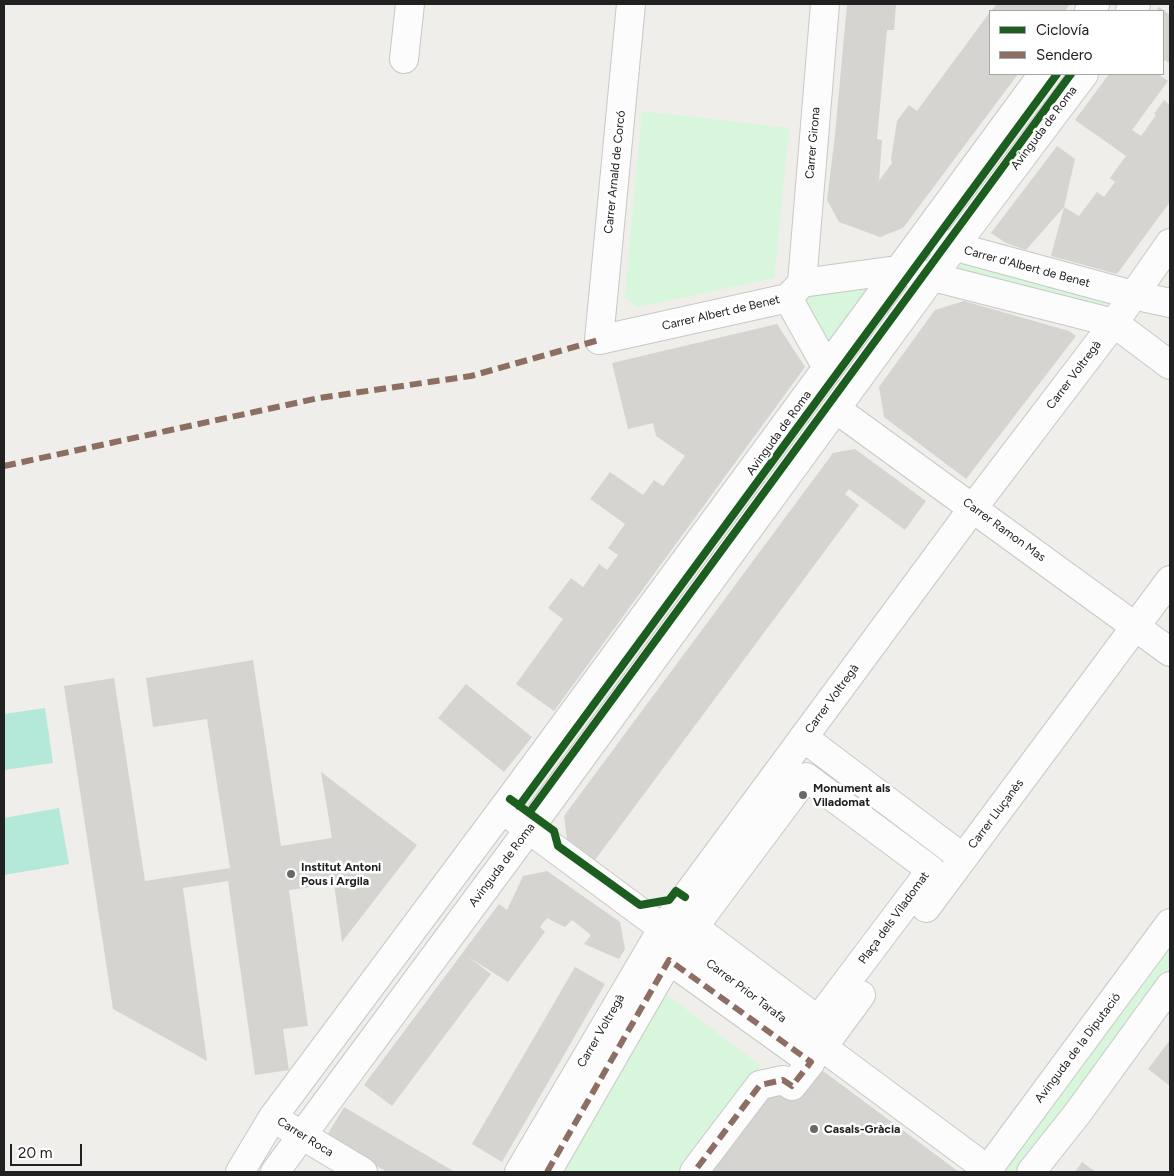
<!DOCTYPE html>
<meta charset="utf-8">
<style>
body{margin:0}
#map{position:relative;width:1174px;height:1176px;overflow:hidden;background:#efeeea;font-family:Figtree,sans-serif}
canvas{display:block}
.frame{position:absolute;inset:0;border:5px solid #212121;pointer-events:none}
.legend{position:absolute;left:989px;top:10px;width:175px;height:65px;box-sizing:border-box;background:#fff;border:1px solid #a6a6a6;margin:0;padding:6px 9px;list-style:none;font-size:15px;color:#212121}
.legend li{display:flex;align-items:center;gap:10px;height:25px}
.legend b{width:25px;border:1px solid #a6a6a6}
.scale{position:absolute;left:10px;top:1144px;width:72px;height:22px;box-sizing:border-box;border:2px solid #212121;border-top:0;padding-left:6px;font-size:15px;line-height:18px;white-space:nowrap;color:#212121;-webkit-text-stroke:4px #fff;paint-order:stroke}
</style>
<div id="map">
<canvas width="1174" height="1176"></canvas>
<div class="frame"></div>
<ul class="legend">
<li><b style="height:6px;background:#1b5e20"></b>Ciclovía</li>
<li><b style="height:6px;background:#8d6e63"></b>Sendero</li>
</ul>
<div class="scale">20 m</div>
</div>
<script>
const ctx = document.querySelector('canvas').getContext('2d');
ctx.lineJoin = 'round';
function fillPath(path, color) { ctx.fillStyle = color; ctx.fill(path, 'evenodd'); }
function strokePath(path, color, width, dash) { ctx.strokeStyle = color; ctx.lineWidth = width; ctx.lineCap = dash ? 'butt' : 'round'; ctx.setLineDash(dash || []); ctx.stroke(path); }
function write(font, color, halo, rows, align = 'center') {
  ctx.font = font + ' Figtree,sans-serif'; ctx.lineWidth = 5; ctx.setLineDash([]); ctx.textBaseline = 'middle'; ctx.strokeStyle = halo; ctx.fillStyle = color; for (const [text, x, y, turn = 0] of rows) {
    ctx.save(); ctx.translate(x, y); ctx.rotate((+turn || 0) * Math.PI / 180); ctx.textAlign = isNaN(turn) ? turn : align; if (halo) ctx.strokeText(text, 0, 0); ctx.fillText(text, 0, 0); ctx.restore();
  }
}
fillPath(new Path2D(`
 M642 111 789 128 774 278 637 307 625 297Z
 M957 258 1107 300 1100 309 948 271Z
 M887 282 831 352 803 300 808 291Z
 M1170 939V969L1021 1172H1006L999 1167Z
 M664 993 761 1066 681 1172H561Z`), '#d7f6db');
fillPath(new Path2D(`
 M45 708 53 763 4 770V714Z
 M59 808 69 864 4 875V818Z`), '#b4e8d8');
fillPath(new Path2D(`
 M847 4H896L894 30H887L877 139 882 140 879 181 892 163 891 159 897 121 909 105 917 111 990 12V74H1018L903 228 880 237 839 222 827 200 835 135Z
 M997 4H1070L1065 11H991Z
 M1159 7 1170 15V64L1165 60 1163 64V11H1156Z
 M1109 74H1158L1168 81 1132 130 1141 136 1156 115 1154 114 1164 100 1170 105V202L1117 274 1051 256 1064 207 1079 216 1097 192 1104 197 1115 182 1110 178 1126 156 1075 120Z
 M1057 146 1075 159 1064 207 1026 250 1006 243 991 233Z
 M964 301 1069 331 1076 336 966 479 884 417 879 387 935 310Z
 M777 324 805 367 554 711 516 684 563 619 548 608 571 578 583 587 599 564 607 570 618 555 608 548 625 524 590 499 610 472 643 495 654 480 663 486 685 456 656 436 653 423 628 429 612 363Z
 M855 449 926 501 905 530 849 489 845 494 859 505 595 860 567 839 564 816 833 453Z
 M253 660 281 846 332 838 321 772 417 845 342 942 334 884 289 890 308 1026 283 1029 289 1070 255 1075 228 881 183 888 207 1061 113 1009 64 686 114 678 145 881 230 868 207 719 153 727 146 678Z
 M466 684 532 737 504 772 438 718Z
 M547 871 620 922 625 949 619 959 584 944 591 935 572 920 565 927 547 918 540 927 545 932 508 982 467 956 491 974 392 1106 364 1085 499 904 507 910 523 876Z
 M575 967 605 984 502 1162 472 1144Z
 M1170 1040V1086L1148 1069Z
 M811 1062 959 1172H694L760 1085Z
 M344 1107 455 1172H387L326 1137Z
 M1082 1162 1096 1172H1075Z`), '#d6d4d1');
const minor = new Path2D(`
 M631 4 599 340 788 298 802 283 897 270 933 277 1114 323 1170 365
 M1089 11 1095 4
 M1130 11 1136 4
 M404 59 410 4
 M938 242 1133 295 1170 303
 M802 283 825 4
 M788 298 827 368
 M836 409 1170 652
 M804 738 963 858
 M806 777 931 870 818 1020 694 927Z
 M515 819 991 1172
 M926 908 1170 580
 M822 1048 861 995
 M285 1125 363 1172
 M240 1172 273 1117 510 799 1043 74
 M275 1172 529 829 954 247 1084 74
 M519 1172 662 929 973 508 1114 323 1170 243
 M547 1172 669 960 811 1062 792 1086 783 1080 760 1085 694 1172
 M986 1172 1170 923
 M1031 1172 1077 1114 1170 986`);
strokePath(minor, '#c8c8c6', 30);
strokePath(minor, '#fdfcfc', 28);
strokePath(new Path2D(`
 M4 466 319 398 471 376 599 340
 M547 1172 669 960 811 1062 792 1086 783 1080 760 1085 694 1172`), '#8d6e63', 6, [12, 6]);
strokePath(new Path2D(`
 M510 799 554 831 558 846 640 905 669 900 676 891 685 897
 M519 806 1057 74
 M529 813 1071 74`), '#1b5e20', 8);
for (const [x, y, r, color] of [
 [803,795,5,"#696967"],
 [291,874,5,"#696967"],
 [814,1129,5,"#696967"]
]) { const dot = new Path2D(); dot.arc(x, y, r, 0, 2 * Math.PI); ctx.fillStyle = color; ctx.fill(dot); strokePath(dot, '#fff', 2); }
write('12px', '#212121', '#fff', [
 ["Avinguda de Roma",1044,128,-53],
 ["Carrer Girona",813,143,-85],
 ["Carrer Arnald de Corcó",615,172,-84],
 ["Carrer d'Albert de Benet",1027,267,15],
 ["Carrer Albert de Benet",721,313,-13],
 ["Carrer Voltregà",1074,375,-53],
 ["Avinguda de Roma",779,433,-54],
 ["Carrer Ramon Mas",1004,530,36],
 ["Carrer Voltregà",832,699,-54],
 ["Carrer Lluçanès",996,814,-53],
 ["Avinguda de Roma",502,865,-53],
 ["Plaça dels Viladomat",894,918,-54],
 ["Carrer Prior Tarafa",746,991,37],
 ["Carrer Voltregà",601,1031,-60],
 ["Avinguda de la Diputació",1078,1048,-53],
 ["Carrer Roca",305,1137,32]
]);
write('bold 12px', '#212121', '#fff', [
 ["Monument als",813,788],
 ["Viladomat",813,802],
 ["Institut Antoni",301,867],
 ["Pous i Argila",301,881],
 ["Casals-Gràcia",824,1129]
], 'left');
</script>
